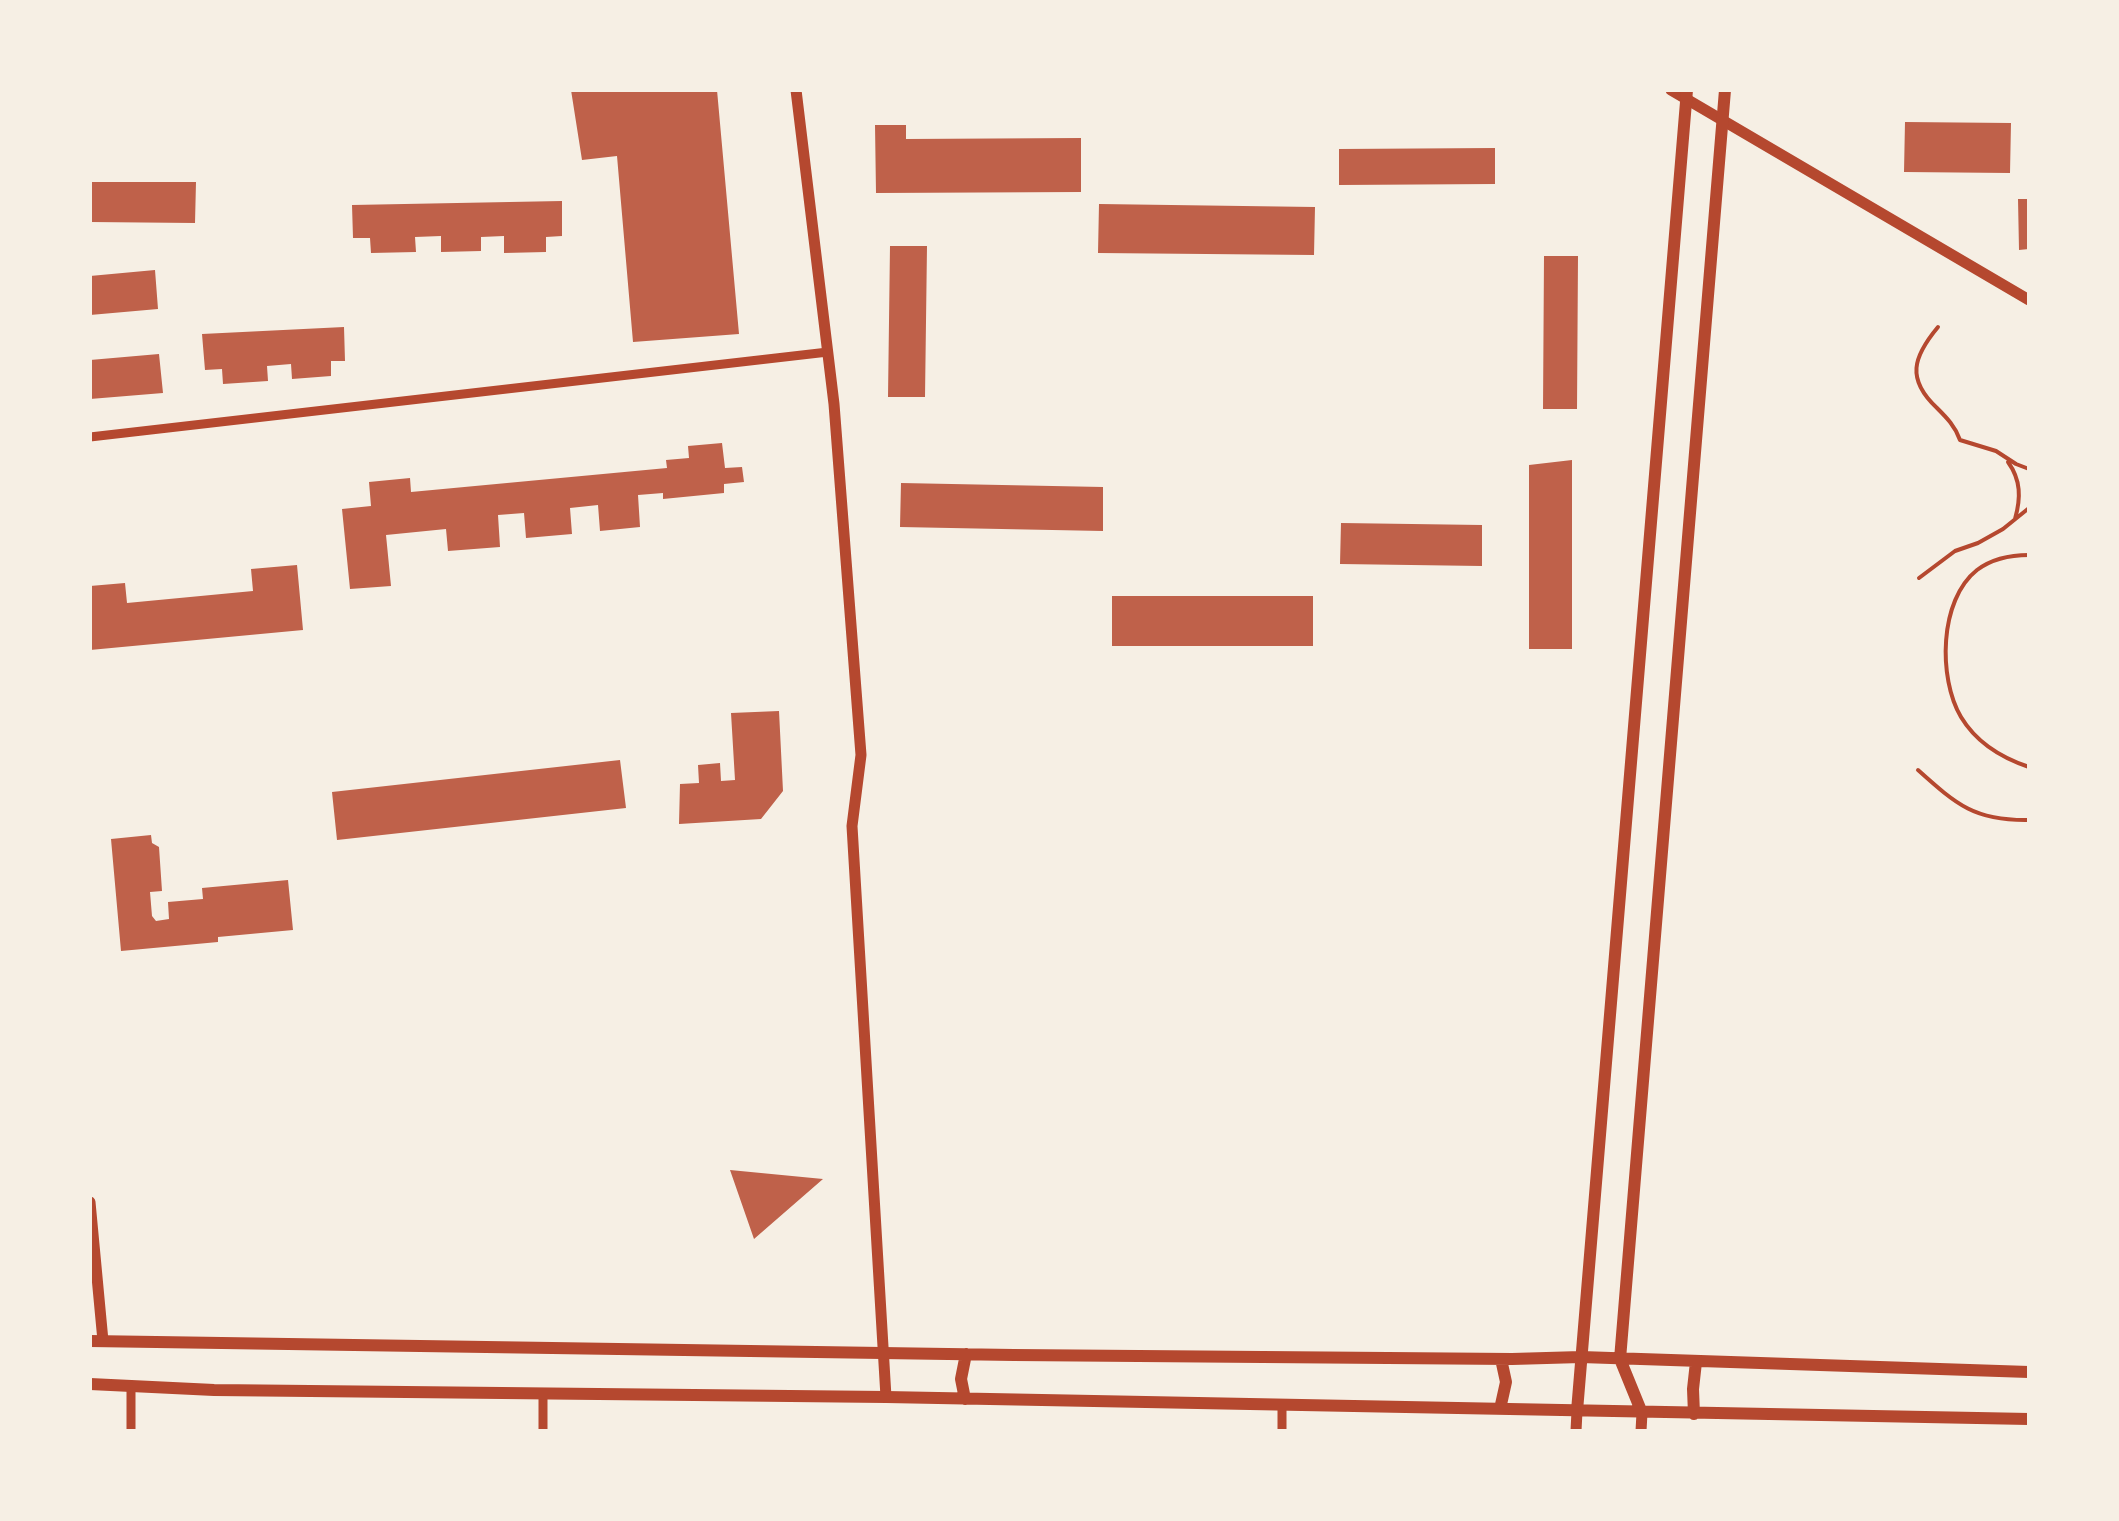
<!DOCTYPE html>
<style>
body{margin:0}
#map{position:relative;width:2119px;height:1521px;overflow:hidden;background:#f6efe4;font-family:Jost,sans-serif}
canvas{display:block}
.frame{position:absolute;inset:0;border:92px solid #f6efe4;pointer-events:none}
</style>
<div id="map">
<canvas width="2119" height="1521"></canvas>
<div class="frame"></div>
</div>
<script>
const ctx = document.querySelector('canvas').getContext('2d');
ctx.lineJoin = 'round';
function fillPath(path, color) { ctx.fillStyle = color; ctx.fill(path, 'evenodd'); }
function strokePath(path, color, width, dash) { ctx.strokeStyle = color; ctx.lineWidth = width; ctx.lineCap = dash ? 'butt' : 'round'; ctx.setLineDash(dash || []); ctx.stroke(path); }
fillPath(new Path2D(`
 M571 90H717L739 334 633 342 617 156 582 160Z
 M1905 122 2011 123 2010 173 1904 172Z
 M875 125H906V139L1081 138V192L876 193Z
 M1495 148V184L1339 185V149Z
 M90 182H196L195 223 90 222Z
 M2018 199H2029V249L2019 250Z
 M562 201V236L546 237V252L504 253V236L481 237V251L441 252V236L415 237 416 252 371 253 370 238H353L352 205Z
 M1099 204 1315 207 1314 255 1098 253Z
 M890 246H927L925 397H888Z
 M1544 256H1578L1577 409H1543Z
 M155 270 158 309 90 315V276Z
 M344 327 345 361H331V376L292 379 291 364 267 366 268 381 223 384 222 369 205 370 202 334Z
 M159 354 163 393 90 399V360Z
 M722 443 725 468 742 467 744 482 724 484V493L663 499V493L638 495 640 527 600 531 598 505 570 508 572 534 526 538 524 513 498 515 500 547 448 551 446 529 386 535 391 586 350 589 342 509 371 506 369 482 410 478 411 492 667 468 666 460 689 458 688 446Z
 M1572 460V649H1529V465Z
 M901 483 1103 487V531L900 527Z
 M1341 523 1482 525V566L1340 564Z
 M297 565 303 630 90 650V586L125 583 127 603 253 591 251 569Z
 M1112 596H1313V646H1112Z
 M779 711 783 791 761 819 679 824 680 784 699 783 698 765 720 763 721 781 735 780 731 713Z
 M620 760 626 808 337 840 332 792Z
 M151 835 152 843 159 847 162 891 150 892 152 916 156 921 169 919 168 902 203 899 202 888 288 880 293 930 218 937V942L121 951 111 839Z
 M730 1170 823 1179 754 1239Z`), '#bf614a');
strokePath(new Path2D(`
 M1938 327C1913 357 1906 379 1937 408 1947 418 1955 426 1960 440L1996 451 2016 464 2029 469
 M2008 462C2021 480 2021 498 2015 519
 M2029 555C2010 555 1993 558 1977 570 1939 600 1938 678 1961 717 1976 742 2002 758 2029 767
 M1919 578 1955 551 1978 543 2003 529 2029 508
 M1918 770C1957 805 1975 821 2029 820`), '#b5482f', 4);
strokePath(new Path2D(`
 M90 437 828 352
 M131 1385V1431
 M543 1431V1393
 M1282 1431V1405`), '#b5482f', 9);
strokePath(new Path2D(`
 M796 90 834 404 861 755 852 826 886 1397
 M1671 90 2029 300
 M90 1202 103 1341
 M1576 1431 1577 1411
 M1641 1431 1642 1413`), '#b5482f', 11);
strokePath(new Path2D(`
 M90 1341 1014 1355 1512 1359 1581 1357 2029 1372
 M90 1384 214 1390 886 1397 2029 1419
 M965 1399 961 1379 966 1354
 M1500 1409 1506 1382 1501 1359
 M1577 1411 1687 90
 M1642 1413 1620 1359 1725 90
 M1694 1414 1693 1389 1696 1362`), '#b5482f', 12);
</script>
